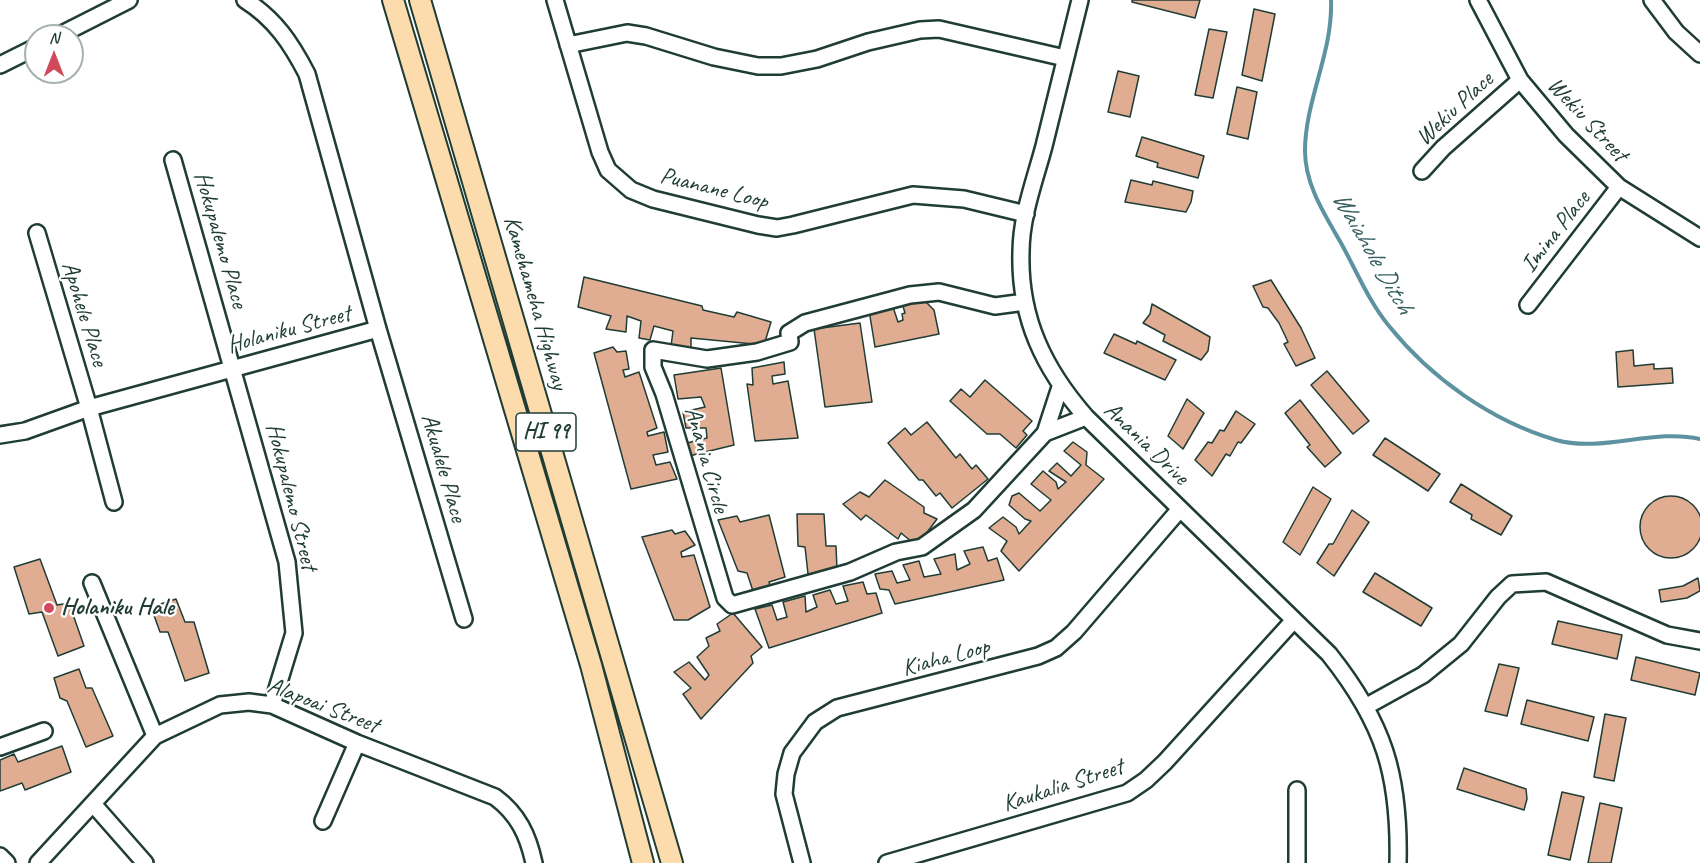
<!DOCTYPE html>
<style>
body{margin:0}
#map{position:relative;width:1700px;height:863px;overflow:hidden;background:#fff;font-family:Caveat,sans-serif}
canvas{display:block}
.north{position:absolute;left:24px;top:24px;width:60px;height:60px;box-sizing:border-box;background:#fff;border:2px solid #a5b1ae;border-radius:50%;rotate:0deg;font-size:16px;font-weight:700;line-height:24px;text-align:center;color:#1f3d34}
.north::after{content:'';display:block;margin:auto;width:21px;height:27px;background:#d1495b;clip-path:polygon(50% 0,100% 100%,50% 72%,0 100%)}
</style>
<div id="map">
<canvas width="1700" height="863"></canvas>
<div class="north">N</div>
</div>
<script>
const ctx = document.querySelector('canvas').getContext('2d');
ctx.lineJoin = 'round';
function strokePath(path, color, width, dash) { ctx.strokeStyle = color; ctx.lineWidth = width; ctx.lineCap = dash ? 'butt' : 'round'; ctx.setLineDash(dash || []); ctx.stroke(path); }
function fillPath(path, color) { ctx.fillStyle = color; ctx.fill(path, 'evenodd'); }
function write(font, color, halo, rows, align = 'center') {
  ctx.font = font + ' Caveat,sans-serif'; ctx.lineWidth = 4.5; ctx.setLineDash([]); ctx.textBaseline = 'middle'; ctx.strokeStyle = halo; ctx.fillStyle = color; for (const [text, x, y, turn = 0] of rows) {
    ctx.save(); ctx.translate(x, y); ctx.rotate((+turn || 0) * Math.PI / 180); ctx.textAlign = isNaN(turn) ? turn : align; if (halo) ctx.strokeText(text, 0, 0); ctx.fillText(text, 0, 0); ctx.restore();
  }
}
strokePath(new Path2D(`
 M1331 0C1333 53 1305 100 1305 151 1305 185 1325 215 1341 243 1356 270 1369 302 1389 326 1431 378 1491 421 1556 440 1603 453 1653 428 1700 439`), '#5d93a0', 4);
const building = new Path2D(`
 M1132 0H1200L1195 18 1132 2Z
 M1254 9 1275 14 1262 81 1242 75Z
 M1209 29 1227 32 1213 98 1195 95Z
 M1118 71 1139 76 1130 117 1108 112Z
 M1237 87 1257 92 1248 139 1227 134Z
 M1142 137 1204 156 1198 178 1157 167 1158 163 1136 156Z
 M1131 180 1152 185 1153 181 1193 191 1191 202 1186 212 1125 202Z
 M584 277 702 306 703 310 734 317 737 312 771 322 764 345 691 338V351L671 346 673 331 654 326 650 340 639 338 641 321 627 316 626 332 606 329 611 316 578 307Z
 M1271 280 1301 328 1315 358 1296 366 1284 344 1288 342 1279 323 1268 308 1263 307 1253 286Z
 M923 299 934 310 939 334 875 347 869 310 893 307 898 322 903 320 902 314 905 313 902 303Z
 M1152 304 1210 337 1208 351 1201 360 1163 341 1165 335 1143 323 1150 314Z
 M860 323 872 402 825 407 814 329Z
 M1114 334 1136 344 1137 341 1176 360 1165 380 1104 353Z
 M613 347 617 352 626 351 629 369 623 370 625 377 639 372 657 428 647 432 648 436 664 432 668 452 653 455 656 465 670 462 677 479 631 489 594 353Z
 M1633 350 1634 366 1654 364V369L1672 368 1673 383 1618 387 1616 352Z
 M784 362 785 374 772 376 773 384 788 381 798 438 755 441 747 384 753 385 752 368Z
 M721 368 734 445 689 456 687 443 707 438 706 428H686L683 412 705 407 701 397 678 399 674 375Z
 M1327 371 1369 421 1353 434 1311 385Z
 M985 380 1032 421 1023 431 1027 435 1016 448 1000 434H987L950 401 961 389 970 397Z
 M1187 399 1204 413 1183 449 1168 436Z
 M1300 400 1341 453 1325 467 1307 447 1310 445 1285 413Z
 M1236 411 1255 424 1241 443 1238 442 1230 456 1226 454 1212 476 1195 460 1208 442 1212 443 1220 430 1224 431Z
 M927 422 956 458 960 454 972 469 976 465 988 479 952 508 940 493 936 496 923 480H919L888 443 905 428 911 435Z
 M1385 438 1440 474 1428 491 1373 455Z
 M1073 442 1087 452 1086 465 1104 479 1019 571 1001 551 1007 541 989 528 1003 517 1016 527 1019 534 1031 521 1025 519 1009 505 1012 496 1019 493 1040 511 1051 500 1031 484 1043 471 1056 482 1058 489 1066 482 1049 471 1057 463 1071 476 1081 465 1064 451Z
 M885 480 924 507V513L937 519 917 546 901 533 898 539 866 515 861 520 843 504 860 492 869 497Z
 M1461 484 1512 516 1501 535 1471 519 1472 515 1450 502Z
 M1313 487 1331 499 1300 555 1283 542Z
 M1640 527a31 31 0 1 1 62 0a31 31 0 1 1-62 0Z
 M1352 510 1369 522 1334 576 1317 563 1329 544H1333Z
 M797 514H824L826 546H836L837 570 820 576 808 574 805 547 798 546Z
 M769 515 785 577 769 582 771 588 753 591 747 573 738 571 718 520 737 516 740 522Z
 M672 530 675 534 685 531 695 545 681 552 682 557 694 555 710 607 688 620H674L642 537Z
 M983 547 988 561 997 558 1004 580 895 604 889 590 880 589 875 574 892 571 897 583 910 580 903 565 919 561 924 577 941 574 934 559 955 554 957 570 970 564 964 551Z
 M40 559 57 605 69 603 84 646 58 656 42 612 29 614 14 567Z
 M1375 573 1432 608 1421 626 1363 592Z
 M1698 578 1700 591 1687 598 1661 602 1659 590 1683 586Z
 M863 582 867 594 876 593 882 613 769 648 755 609 772 605 777 620 787 617 783 602 805 596 806 612 817 607 813 595 830 590 836 604 848 601 843 586Z
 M176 599 185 622H194L209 673 185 681 168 632H160L151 607Z
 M733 613 762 647 751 656 753 663 701 719 683 694 691 688 674 672 689 662 705 680 709 675 697 657 709 646 706 638 720 631 717 624Z
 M1558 621 1622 635 1617 659 1552 644Z
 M1636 657 1700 673 1695 695 1631 680Z
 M1499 664 1519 668 1507 716 1485 711Z
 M79 669 86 688H92L113 736 86 747 67 701 60 698 54 678Z
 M1527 700 1594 717 1588 741 1521 724Z
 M1605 714 1626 718 1614 781 1594 777Z
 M62 746 71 772 25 790 22 783 0 791V760L14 754 18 762Z
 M1464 768 1526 789 1527 799 1524 810 1457 789Z
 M1562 792 1584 797 1570 860 1548 855Z
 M1600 803 1622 808 1611 863H1588Z`);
fillPath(building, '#e0ad93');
strokePath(building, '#1f3d34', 1.5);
const minor = new Path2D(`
 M245 0C275 19 291 43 307 74L378 329 464 619
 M555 0 600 152 608 170 631 190 653 199 758 225 777 228 793 225 913 195 964 199 1026 214
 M1080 0C1068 48 1056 97 1044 146 1035 180 1021 216 1021 252 1019 318 1044 369 1086 417L1329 654C1384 723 1400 775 1398 863
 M1478 0 1520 80 1566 135 1619 187 1700 238
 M1652 0 1676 32 1700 54
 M58 36 129 0
 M568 45 627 33 646 36 714 57 758 66H781L817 59 868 42 920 30 939 29 1065 58
 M0 65 36 47
 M173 160 287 562 294 633 272 705
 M1422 171 1443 148 1520 80
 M37 233 89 408 114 502
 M1025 302 995 306 939 292 910 295 805 323 789 333 790 342 757 352 707 359 653 350V367L664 394 725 598 732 605 850 572 896 552 922 547 974 510 1045 433 1086 417
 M1528 305 1619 187
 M1045 433 1060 387
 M0 435 25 431 89 408 378 329
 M92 583 155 736
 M1365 707 1423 675 1461 644 1498 597 1512 584 1546 582 1667 635 1700 641
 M0 747 44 731
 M1297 790V863
 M94 805 145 863
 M323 821 357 743
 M0 856 7 863
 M38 863 155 736 220 705 249 702 272 705 357 743 495 797C518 814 528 835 534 863
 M802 863 784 794 786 774 792 753 815 722 837 708 1038 656 1056 648 1074 632 1180 509
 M887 863 1127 793 1146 780 1165 762 1294 620`);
const major = new Path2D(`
 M393 0 591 665 643 863
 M420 0 672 863`);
strokePath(minor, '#1f3d34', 20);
strokePath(major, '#1f3d34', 24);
strokePath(minor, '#fff', 15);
strokePath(major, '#fcdcac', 20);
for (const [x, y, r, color] of [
 [49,608,6,"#d1495b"]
]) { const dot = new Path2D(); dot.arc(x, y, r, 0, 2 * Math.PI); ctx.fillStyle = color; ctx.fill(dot); strokePath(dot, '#fff', 2); }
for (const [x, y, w] of [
 [546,432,60]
]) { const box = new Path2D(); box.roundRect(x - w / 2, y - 19, w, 38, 4.5); ctx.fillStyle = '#fff'; ctx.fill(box); strokePath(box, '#1f3d34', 1.5); }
write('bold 22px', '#1f3d34', null, [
 ["HI 99",546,432]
]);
write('24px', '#1f3d34', '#fff', [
 ["Wekiu Place",1455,109,-43],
 ["Wekiu Street",1587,120,47],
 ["Puanane Loop",714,189,14],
 ["Imina Place",1556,232,-52],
 ["Hokupalemo Place",220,240,74],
 ["Kamehameha Highway",535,303,74],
 ["Apohele Place",84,314,73],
 ["Holaniku Street",289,330,-15],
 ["Anania Drive",1146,444,44],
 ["Anania Circle",706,460,74],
 ["Akualele Place",443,468,74],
 ["Hokupalemo Street",291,497,76],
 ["Kiaha Loop",946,658,-15],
 ["Alapoai Street",323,706,21],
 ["Kaukalia Street",1063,786,-18]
]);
write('bold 24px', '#1f3d34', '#fff', [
 ["Holaniku Hale",61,608]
], 'left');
write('italic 26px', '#396161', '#fff', [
 ["Waiahole Ditch",1372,253,60]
]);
</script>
